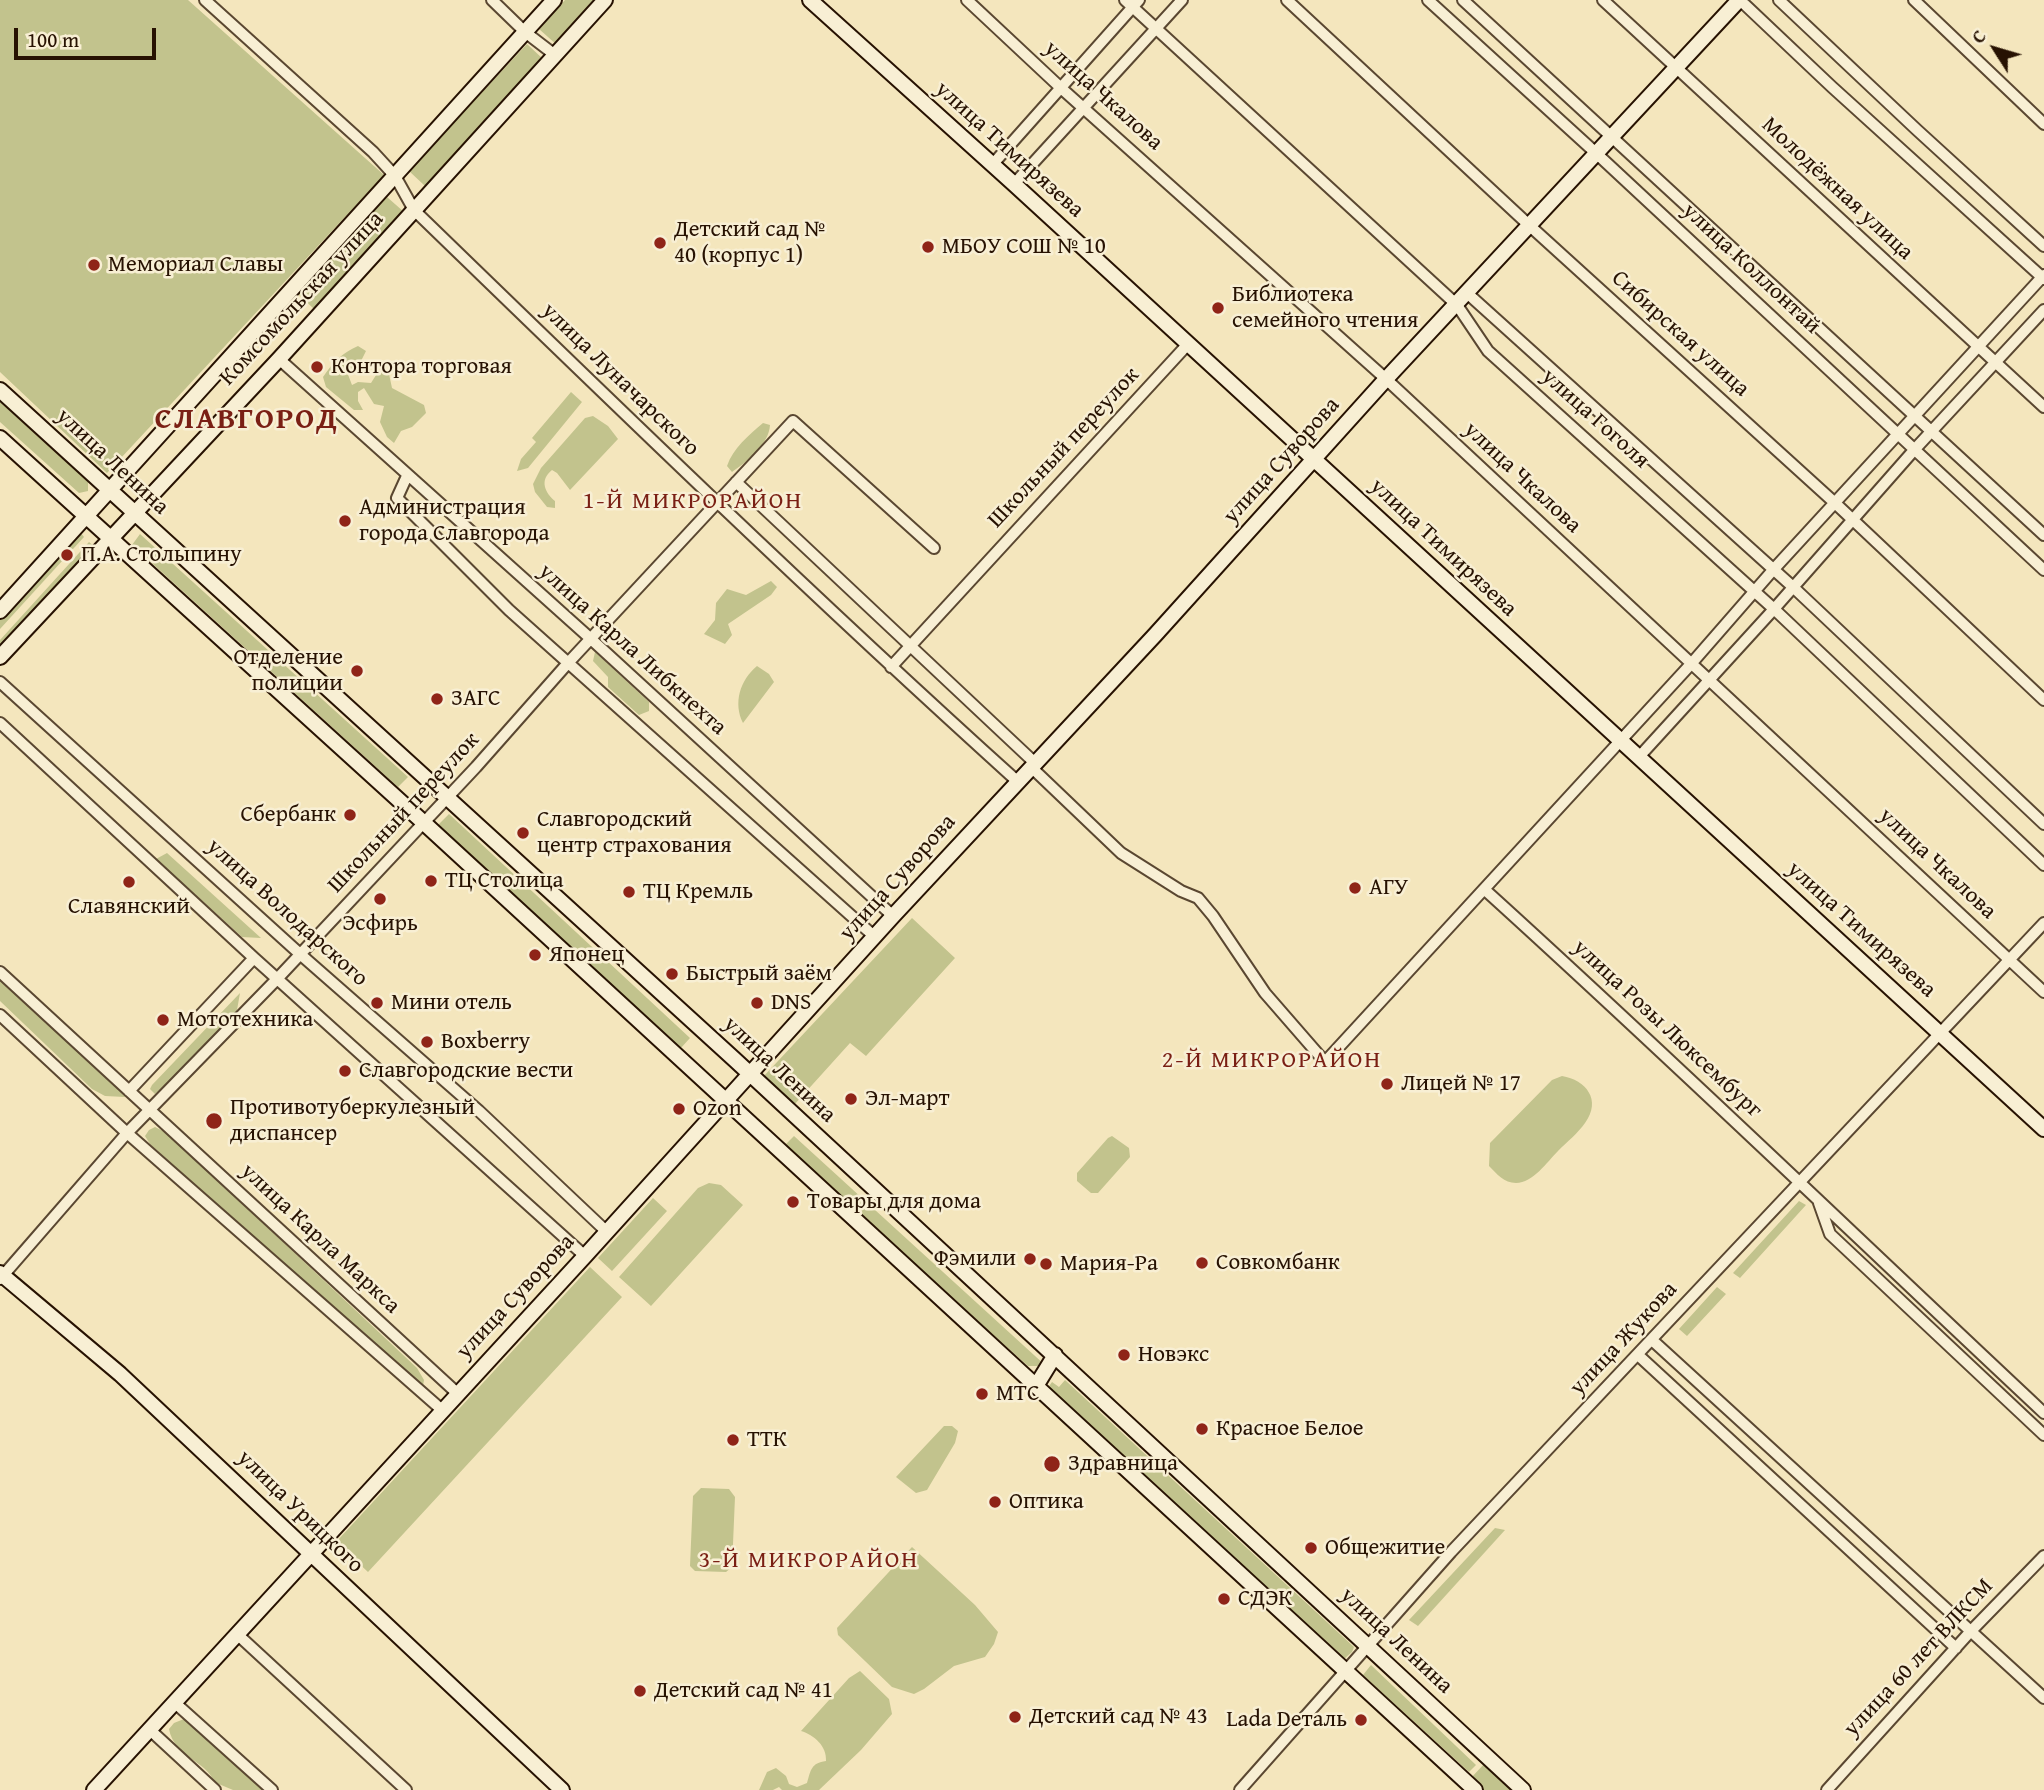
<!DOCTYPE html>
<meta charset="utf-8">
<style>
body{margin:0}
#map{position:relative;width:2044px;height:1790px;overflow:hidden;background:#f4e6bd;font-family:"Gentium Book Plus",serif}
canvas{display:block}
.north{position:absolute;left:1960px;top:14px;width:70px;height:70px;-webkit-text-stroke:5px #f8efd4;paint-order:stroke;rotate:307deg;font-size:19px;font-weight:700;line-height:28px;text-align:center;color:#271202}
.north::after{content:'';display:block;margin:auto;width:24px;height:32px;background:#271202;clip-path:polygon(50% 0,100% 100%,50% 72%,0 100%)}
.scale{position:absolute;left:14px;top:28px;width:142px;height:32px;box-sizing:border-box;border:4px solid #271202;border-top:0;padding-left:9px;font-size:21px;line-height:24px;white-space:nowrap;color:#271202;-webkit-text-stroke:5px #f8efd4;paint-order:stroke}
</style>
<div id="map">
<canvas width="2044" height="1790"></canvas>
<div class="north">С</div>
<div class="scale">100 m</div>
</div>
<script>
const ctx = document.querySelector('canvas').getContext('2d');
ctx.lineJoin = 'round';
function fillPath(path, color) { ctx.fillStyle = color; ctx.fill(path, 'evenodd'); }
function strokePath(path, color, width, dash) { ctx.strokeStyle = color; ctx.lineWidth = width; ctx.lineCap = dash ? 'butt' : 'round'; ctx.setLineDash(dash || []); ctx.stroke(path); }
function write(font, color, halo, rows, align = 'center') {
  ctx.font = font + ' "Gentium Book Plus",serif'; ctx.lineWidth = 5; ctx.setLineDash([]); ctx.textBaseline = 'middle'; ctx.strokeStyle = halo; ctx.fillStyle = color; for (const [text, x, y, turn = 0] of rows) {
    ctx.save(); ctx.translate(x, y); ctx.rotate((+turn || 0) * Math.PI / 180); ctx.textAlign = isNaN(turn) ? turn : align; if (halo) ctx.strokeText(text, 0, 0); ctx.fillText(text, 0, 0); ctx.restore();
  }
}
fillPath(new Path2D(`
 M0 0H188L384 175 107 473 0 372Z
 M565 0H598L557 45 539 29Z
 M527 44 542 58 425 186 409 171Z
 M387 197 404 212 314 309 298 294Z
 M358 346 366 351 361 361 347 372 352 385 358 382 371 383 378 372 385 369 389 374 392 388 424 405 426 413 412 427 401 431 394 443 387 437 380 422 384 406 374 404 364 388 358 392V401L363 410H354L326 387 323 377C333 362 342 353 358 346Z
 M571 392 582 402 528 468 517 471 521 459 536 442 532 438Z
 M0 402 88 482V491L79 493 0 422Z
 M593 416 608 426 618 439 570 490 557 473 552 470C539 480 545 493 555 501V508L547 507 535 492 533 484 541 468 585 418Z
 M763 423 770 425C769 444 748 461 732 472L727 466C733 448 749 435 763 423Z
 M80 532 84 537 0 629V615Z
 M140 534 408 777 398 787 132 545Z
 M89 542 95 547 0 650V640Z
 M771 581 777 587 771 595 728 624 732 635 725 644 704 634 715 620 716 603 727 589 746 595Z
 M595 652 649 702V711L639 715 608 687V677L593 661Z
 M757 666 769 674 774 682 743 723C733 703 740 680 757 666Z
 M449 814 690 1038 680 1049 436 827Z
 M167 853 261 938 242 937 156 859Z
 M912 918 955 958 866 1056 850 1043 794 1105 763 1077Z
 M0 976 121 1088 125 1097 105 1096 92 1089 0 1001Z
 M240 993 237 1010 174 1078 155 1094 150 1089 152 1085Z
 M1562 1076C1586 1080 1602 1100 1585 1123 1578 1133 1567 1142 1558 1151 1547 1162 1533 1183 1516 1183 1504 1183 1497 1174 1489 1166L1490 1143 1552 1080Z
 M155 1127 167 1133 417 1368 424 1380 423 1386H418L150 1144 145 1136 149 1130Z
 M794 1136 1046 1366H1028L783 1147Z
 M1112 1136 1129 1148 1130 1157 1098 1193H1091L1077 1181V1173L1108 1138Z
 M709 1183 721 1185 743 1205 651 1306 619 1277 698 1188Z
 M653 1198 667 1211 612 1271 598 1258Z
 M1799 1201 1806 1205 1740 1278 1733 1273Z
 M590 1267 622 1297 368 1572 336 1542Z
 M1717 1287 1726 1294 1687 1336 1679 1329Z
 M1065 1380 1354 1647 1352 1652 1344 1659 1047 1389 1052 1382 1059 1387Z
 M944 1426H952L958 1431 955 1443 927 1490 916 1493 896 1477Z
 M701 1488 729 1489 735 1497 732 1567 726 1572 695 1571 690 1566 693 1496Z
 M1495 1528 1505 1530 1418 1626 1409 1620Z
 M912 1547 975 1605 998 1632 994 1644 985 1657 954 1666 924 1689 914 1694 892 1687 838 1635 837 1628Z
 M1371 1665 1476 1765 1469 1772 1363 1675Z
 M860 1671 889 1699 892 1714 861 1750 819 1790H782L779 1787 773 1790H759L767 1772 776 1768 786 1776 789 1784 797 1787 807 1783C811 1770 811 1763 826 1761 827 1746 814 1735 801 1731L849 1678Z
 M184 1719 195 1726 266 1790H233L214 1782C207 1761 174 1757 169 1729L174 1723Z
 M1485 1763 1514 1790H1483L1470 1779Z`), '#c2c38d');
const street = new Path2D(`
 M205 0 373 152 395 176 414 210C613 403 812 596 1017 781
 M492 0 525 32 555 55
 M967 0 1061 88 1386 379 2044 992
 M1125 0 1457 305 1488 351 1774 609 2044 865
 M1287 0 1530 226 1835 503 2044 700
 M1428 0 1597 154 2044 570
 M1463 0 2044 535
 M1603 0 2044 407
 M1740 0 1832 87 2044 279
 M1779 0 1917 130 2044 246
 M1914 0 2044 124
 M992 165 1139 0
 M1014 184 1182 0
 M1467 293 1793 587 2044 824
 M279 359 591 639 893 916
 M407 476 397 498 509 610 875 937
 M736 482 1035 763
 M891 667 1188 344
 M0 682 300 954 479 1111 607 1232
 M0 723 254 958 585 1256
 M1638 758 1774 609 1915 449 2044 310
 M1031 767 1121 853 1181 891 1198 898 1213 916 1265 993 1325 1062 1691 664 1773 570 2044 275
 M1484 889C1673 1060 1857 1238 2044 1413
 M0 972 457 1393
 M0 1015 127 1133 442 1410
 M129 1091 254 958
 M1819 1203 1830 1234 2044 1435
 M0 1279 127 1133 277 979 476 767 568 663 793 421 934 548
 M1652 1340 2044 1698
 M1638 1355 1956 1648
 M237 1634 406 1790
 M174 1702 272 1790
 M149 1729 215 1790
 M1240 1790 1451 1552 2044 923
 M1827 1790 1970 1632 2044 1556`);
const secondary = new Path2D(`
 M810 0 1014 184 2044 1129
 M0 390 734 1059 1523 1790
 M0 438 423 822 1475 1790
 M0 611 554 0
 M0 657 279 359 605 0
 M0 1273 120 1374 562 1790
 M1036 1386 1055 1355
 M94 1790 585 1256 893 916 1155 635 1386 379 1739 0`);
strokePath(street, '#5a4731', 14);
strokePath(secondary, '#271202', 18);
strokePath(street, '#f8efd4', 10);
strokePath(secondary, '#f8efd4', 14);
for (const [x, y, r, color] of [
 [660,243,7,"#8f2418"],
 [928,247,7,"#8f2418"],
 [94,265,7,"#8f2418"],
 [1218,308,7,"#8f2418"],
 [317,367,7,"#8f2418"],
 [345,521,7,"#8f2418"],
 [67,555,7,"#8f2418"],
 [357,671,7,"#8f2418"],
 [437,699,7,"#8f2418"],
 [350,815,7,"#8f2418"],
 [523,833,7,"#8f2418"],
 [431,881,7,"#8f2418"],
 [129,882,7,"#8f2418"],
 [1355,888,7,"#8f2418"],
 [629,892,7,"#8f2418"],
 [380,899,7,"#8f2418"],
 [535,955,7,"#8f2418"],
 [672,974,7,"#8f2418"],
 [377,1003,7,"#8f2418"],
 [757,1003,7,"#8f2418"],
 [163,1020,7,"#8f2418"],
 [427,1042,7,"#8f2418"],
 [345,1071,7,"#8f2418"],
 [1387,1084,7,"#8f2418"],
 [851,1099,7,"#8f2418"],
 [679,1109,7,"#8f2418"],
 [214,1121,9,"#8f2418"],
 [793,1202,7,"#8f2418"],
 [1030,1259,7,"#8f2418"],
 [1202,1263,7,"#8f2418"],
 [1046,1264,7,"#8f2418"],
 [1124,1355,7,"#8f2418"],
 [982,1394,7,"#8f2418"],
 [1202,1429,7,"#8f2418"],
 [733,1440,7,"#8f2418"],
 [1052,1464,9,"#8f2418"],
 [995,1502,7,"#8f2418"],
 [1311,1548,7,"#8f2418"],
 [1224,1599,7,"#8f2418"],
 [640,1691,7,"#8f2418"],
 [1015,1717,7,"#8f2418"],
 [1361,1720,7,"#8f2418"]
]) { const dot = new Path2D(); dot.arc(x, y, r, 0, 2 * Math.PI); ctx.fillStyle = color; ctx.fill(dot); strokePath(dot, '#f8efd4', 2.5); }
write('23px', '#271202', '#f8efd4', [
 ["улица Чкалова",1103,96,42],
 ["улица Тимирязева",1009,150,42],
 ["Молодёжная улица",1837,189,43],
 ["улица Коллонтай",1751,269,43],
 ["Комсомольская улица",302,299,-47],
 ["Сибирская улица",1680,334,42],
 ["улица Луначарского",620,380,44],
 ["улица Гоголя",1595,419,42],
 ["Школьный переулок",1064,448,-47],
 ["улица Суворова",1282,461,-48],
 ["улица Ленина",112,462,43],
 ["улица Чкалова",1522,478,43],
 ["улица Тимирязева",1443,548,43],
 ["улица Карла Либкнехта",632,650,42],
 ["Школьный переулок",404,813,-47],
 ["улица Чкалова",1937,864,43],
 ["улица Суворова",898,878,-48],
 ["улица Володарского",287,913,42],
 ["улица Тимирязева",1861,930,42],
 ["улица Розы Люксембург",1667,1029,43],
 ["улица Ленина",779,1070,43],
 ["улица Карла Маркса",320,1239,43],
 ["улица Суворова",516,1297,-47],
 ["улица Жукова",1624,1339,-47],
 ["улица Урицкого",300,1512,44],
 ["улица Ленина",1396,1641,43],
 ["улица 60 лет ВЛКСМ",1919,1658,-47]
]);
write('23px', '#271202', '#f8efd4', [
 ["Детский сад №",674,230],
 ["40 (корпус 1)",674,256],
 ["МБОУ СОШ № 10",942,247],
 ["Мемориал Славы",108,265],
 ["Библиотека",1232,295],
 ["семейного чтения",1232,321],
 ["Контора торговая",331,367],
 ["Администрация",359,508],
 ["города Славгорода",359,534],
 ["П.А. Столыпину",81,555],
 ["Отделение",343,658,"right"],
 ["полиции",343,684,"right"],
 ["ЗАГС",451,699],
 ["Сбербанк",336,815,"right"],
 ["Славгородский",537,820],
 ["центр страхования",537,846],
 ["ТЦ Столица",445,881],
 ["АГУ",1369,888],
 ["ТЦ Кремль",643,892],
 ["Славянский",129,907,"center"],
 ["Эсфирь",380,924,"center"],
 ["Японец",549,955],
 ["Быстрый заём",686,974],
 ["Мини отель",391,1003],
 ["DNS",771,1003],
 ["Мототехника",177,1020],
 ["Boxberry",441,1042],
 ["Славгородские вести",359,1071],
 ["Лицей № 17",1401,1084],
 ["Эл-март",865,1099],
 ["Противотуберкулезный",230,1108],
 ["диспансер",230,1134],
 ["Ozon",693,1109],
 ["Товары для дома",807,1202],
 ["Фэмили",1016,1259,"right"],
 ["Совкомбанк",1216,1263],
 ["Мария-Ра",1060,1264],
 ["Новэкс",1138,1355],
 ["МТС",996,1394],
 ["Красное Белое",1216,1429],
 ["ТТК",747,1440],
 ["Здравница",1068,1464],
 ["Оптика",1009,1502],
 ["Общежитие",1325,1548],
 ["СДЭК",1238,1599],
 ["Детский сад № 41",654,1691],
 ["Детский сад № 43",1029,1717],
 ["Lada Dеталь",1347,1720,"right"]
], 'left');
ctx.letterSpacing = '2px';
write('24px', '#7a1f14', '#f8efd4', [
 ["1-Й МИКРОРАЙОН",693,502],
 ["2-Й МИКРОРАЙОН",1272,1061],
 ["3-Й МИКРОРАЙОН",809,1561]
]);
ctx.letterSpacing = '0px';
ctx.letterSpacing = '2px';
write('bold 30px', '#7a1f14', '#f8efd4', [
 ["СЛАВГОРОД",247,420]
]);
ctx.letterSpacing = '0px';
</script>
